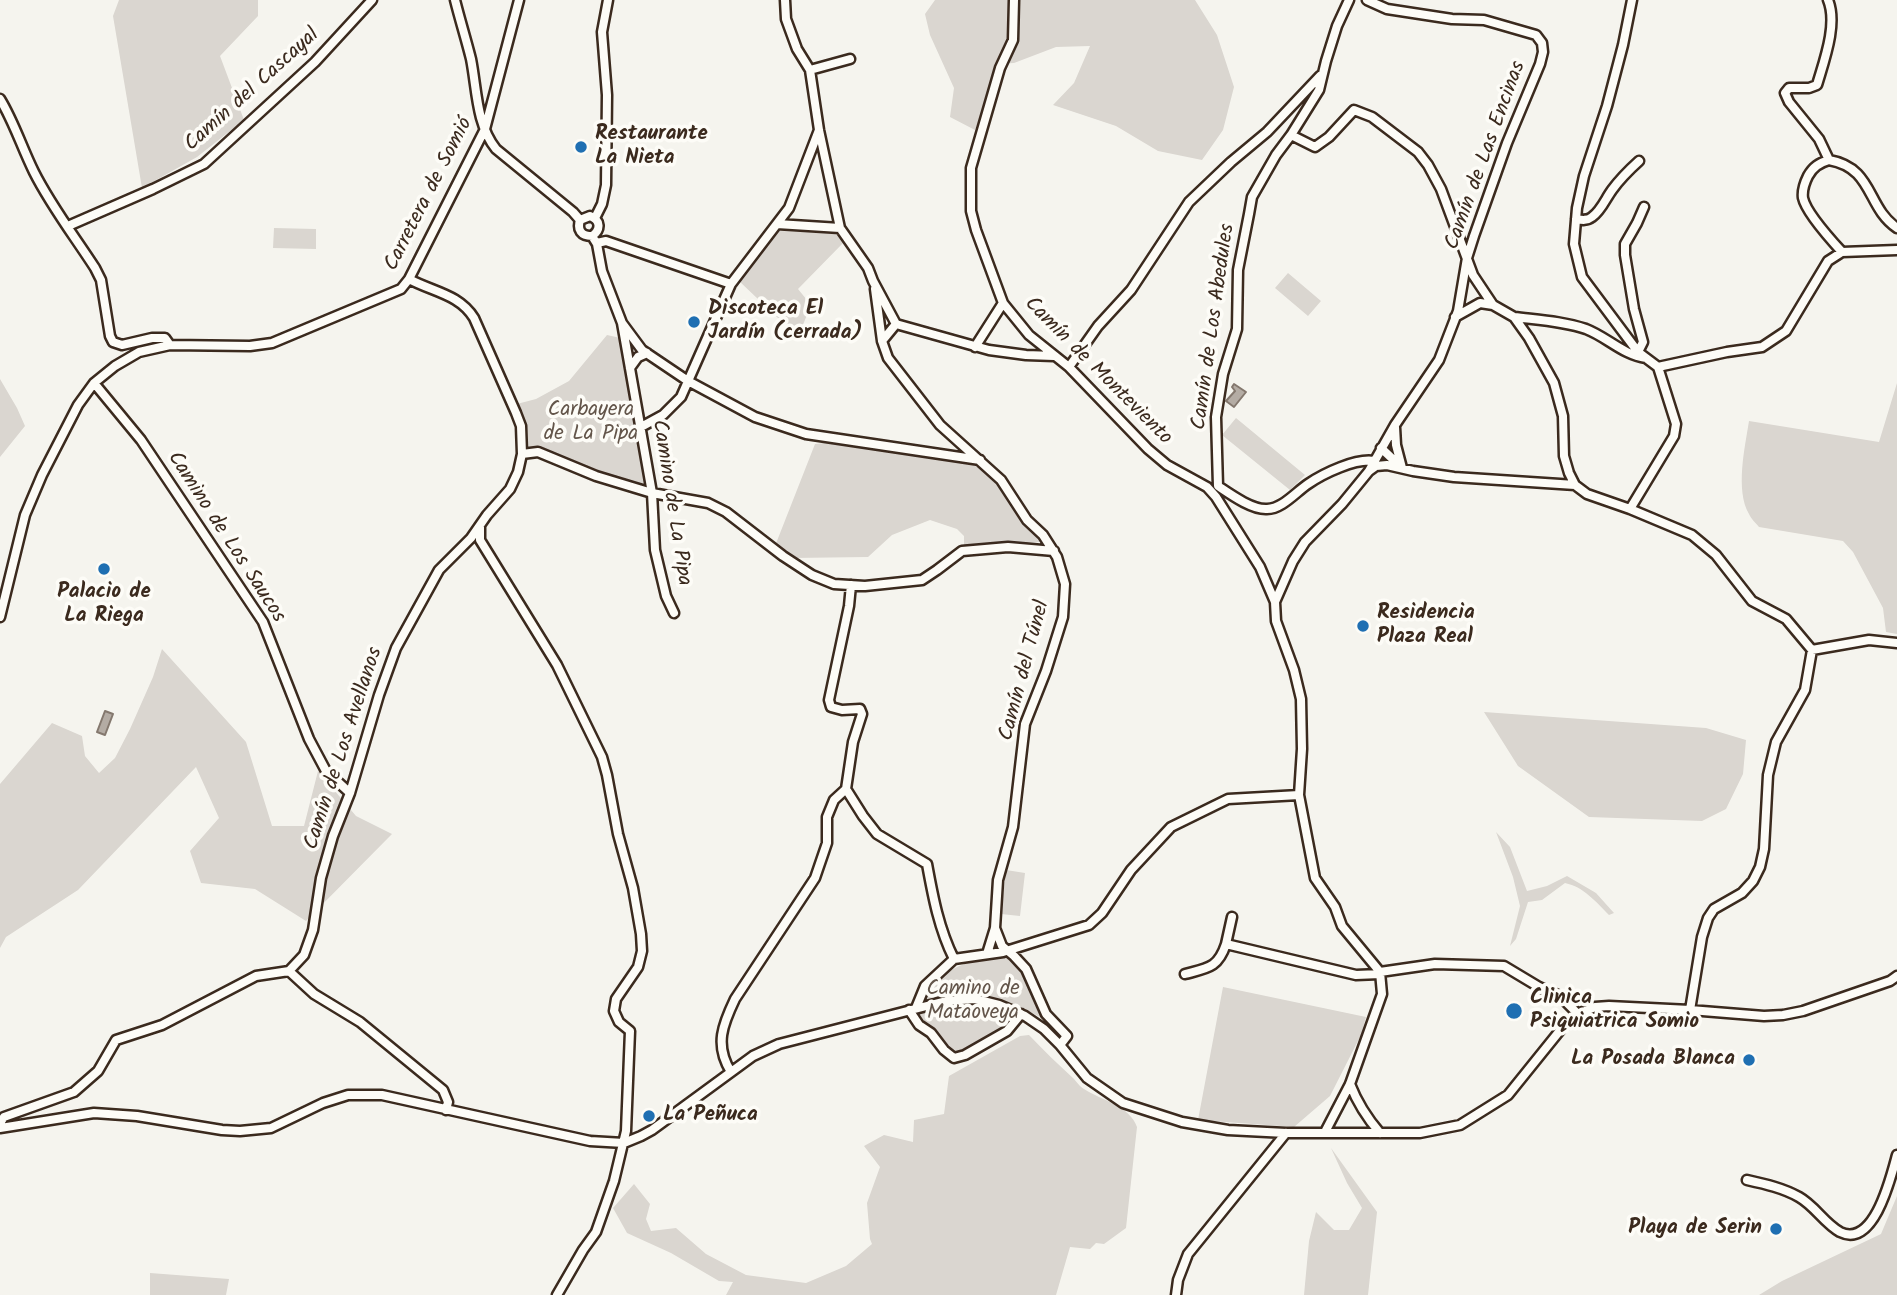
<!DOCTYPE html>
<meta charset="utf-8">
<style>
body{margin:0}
canvas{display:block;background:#f5f4ee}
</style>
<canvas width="1897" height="1295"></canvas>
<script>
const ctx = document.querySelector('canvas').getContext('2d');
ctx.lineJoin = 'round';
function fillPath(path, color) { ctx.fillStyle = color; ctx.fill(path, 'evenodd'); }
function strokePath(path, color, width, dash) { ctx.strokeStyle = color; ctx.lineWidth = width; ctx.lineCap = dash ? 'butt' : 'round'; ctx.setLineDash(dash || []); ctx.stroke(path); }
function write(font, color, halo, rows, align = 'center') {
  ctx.font = font + ' Kalam,sans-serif'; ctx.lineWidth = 7; ctx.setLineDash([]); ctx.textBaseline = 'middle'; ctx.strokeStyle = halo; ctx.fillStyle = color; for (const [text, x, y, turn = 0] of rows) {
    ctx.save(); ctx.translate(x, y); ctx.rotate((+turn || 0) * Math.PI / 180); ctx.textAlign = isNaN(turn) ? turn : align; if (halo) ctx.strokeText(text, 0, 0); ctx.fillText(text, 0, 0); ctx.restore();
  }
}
fillPath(new Path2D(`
 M119 0H258V16L220 56 244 120 197 157 142 188 113 16Z
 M935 0H1195L1217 35 1234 87 1223 130 1202 160 1158 151 1116 126 1053 105 1074 83 1090 46 1056 47 1014 63 996 64 982 112 975 130 950 117 954 88 930 35 925 14Z
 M274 228 316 229V249L273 248Z
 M776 231 836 232 845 241 798 289 811 305 798 337 739 281Z
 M1288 273 1321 301 1308 316 1275 288Z
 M607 335 625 339 652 493 538 452 522 454V438L513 405 536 399 569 381Z
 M0 379 17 408 25 426 0 457Z
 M1897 383V634L1886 632 1883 608 1853 552 1843 541 1759 527C1756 523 1751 519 1749 514 1735 490 1745 447 1749 421L1879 442Z
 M1236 418 1305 475 1290 490 1222 435Z
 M833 442 980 466 994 480 1040 542 964 548V536L957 529 930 520 892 535 868 557 792 558 775 546 815 444Z
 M162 649 246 742 272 826H304L318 771 356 816 392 834 306 921 255 889 201 883 190 851 219 818 196 767 78 890 6 937 0 948V784L52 723 82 736 85 756 99 773 115 758 130 729 153 677Z
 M1484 712 1706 728 1746 740 1743 774 1726 809 1702 821 1589 817 1518 766Z
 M1496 832 1510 847 1527 891 1547 886 1567 876 1596 893 1614 913 1609 915C1596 902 1584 887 1565 883L1542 900 1528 902 1516 939 1510 946 1520 906 1513 877Z
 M1006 870 1025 873 1020 916 1001 914Z
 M1010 957C1029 975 1031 1000 1046 1020L1016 1005 1004 1029 956 1053 942 1044 919 1015C933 969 965 958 1010 957Z
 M1223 987 1366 1017 1361 1035 1330 1096 1294 1127 1198 1120Z
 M1029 1035C1043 1050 1058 1064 1073 1078 1077 1082 1080 1087 1084 1089 1101 1100 1130 1106 1137 1127L1126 1228 1104 1244 1096 1243 1090 1249 1070 1247 1056 1295H726L733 1282 719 1281 671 1253 627 1233 613 1208 634 1184 650 1204 646 1219 651 1231 676 1228 706 1254 746 1275 806 1283 846 1266 872 1244 870 1239 867 1203 880 1167 864 1146 884 1135 913 1142 914 1120 944 1114 949 1076 1020 1036Z
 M1331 1148 1377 1212 1368 1295H1304L1309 1241 1316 1212 1334 1230H1349L1362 1208 1347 1183Z
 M1897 1196V1295H1759L1782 1281 1881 1234Z
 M150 1273 229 1279 226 1295H150Z`), '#dad6d0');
const water = new Path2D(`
 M1234 384 1246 392 1234 407 1226 401 1235 391 1232 387Z
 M105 711 113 714 105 735 97 732Z`);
fillPath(water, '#b4aca4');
strokePath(water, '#84786e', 2);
const minor = new Path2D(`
 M455 0C460 20 466 39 471 59 477 89 476 124 496 149L573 212 580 220
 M785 0 786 19 797 49 810 70 819 130 840 228 868 268 873 281 896 324 989 350 1026 355 1054 356
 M1014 0 1013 40 1000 68 971 168V211L976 230 1003 303 1029 335 1069 367 1148 449 1167 465 1207 487 1216 497 1260 567 1275 602 1276 621 1294 670 1301 699 1302 749 1299 795 1315 878 1335 907 1342 926 1380 972 1382 994 1350 1084 1325 1132
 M1349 0 1337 26 1326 61 1319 90 1291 135 1315 147 1329 137 1354 110 1372 117 1418 152 1428 165 1441 189 1473 275 1493 305 1514 317 1529 338 1554 383 1563 416 1564 456 1569 473 1575 485
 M1632 0 1623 45 1607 106 1584 176 1577 208 1574 244 1582 277 1638 352 1658 367 1727 352 1762 347 1786 331 1828 261 1842 252 1897 250
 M1828 0C1838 24 1824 61 1817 85L1809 88H1789L1785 93 1789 102 1819 139 1829 160C1874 168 1866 207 1897 228
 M810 70 850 59
 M0 99C14 122 22 148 34 172 51 206 75 237 95 268L101 280 110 336 113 342 122 345 152 338H165L170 345
 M1291 135 1276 155 1252 197 1249 214 1238 270 1237 329 1223 374 1216 417 1218 486C1230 494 1252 510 1267 509 1282 509 1296 492 1308 484 1324 473 1356 458 1374 461
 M1829 160C1819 163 1813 167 1808 176 1805 182 1802 191 1803 198 1806 212 1831 240 1842 252
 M595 218 602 204 606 185 607 95 602 32 608 0
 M1576 219C1582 220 1587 221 1592 217 1601 211 1606 198 1612 190 1620 179 1629 170 1639 161
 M580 220 590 216C601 220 601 230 592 236
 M580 220C577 230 581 236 592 236
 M777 224 840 228
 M68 226 153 189 204 164 315 62 372 0
 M592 236 597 244 602 271 622 323 652 493 655 550 666 596 674 613
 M597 243 606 241 731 284
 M875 289 882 341
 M1455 317 1480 303 1493 305
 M1514 317C1538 320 1562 321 1586 329 1607 337 1623 355 1646 358
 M622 323 642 350 688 381 755 417 806 434 980 460
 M896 324 882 341 888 358 940 425 1001 480 1027 520 1043 535 1057 557 1065 584 1063 617 1046 671 1025 724 1013 827 998 880 995 928 987 954
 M975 347 1003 303
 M1638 352 1643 342 1634 309 1625 255V244L1637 223 1644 207
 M1069 367 1098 326 1131 290 1189 202 1231 162 1267 132 1320 76
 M630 368 638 357 647 353
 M94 383 141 440 263 622 309 739 326 771 350 793
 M641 427 663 415 681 397 731 284 789 208 819 130
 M1395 427 1396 445 1402 468
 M1381 448 1400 466
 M522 454 538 452 596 476 652 493 708 503 726 512 783 556 812 575 834 584 865 586 922 580 937 570 962 551 1008 547 1054 551
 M1369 471 1376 466 1387 465 1413 471 1454 477 1575 485 1587 494 1630 509 1692 535 1716 555 1752 601 1786 619 1812 650 1869 640 1897 643
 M1630 509 1674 436 1676 424 1658 367
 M480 527V540L557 665 602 757 607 775 618 834 633 888 641 934 642 951 638 967 616 999 614 1011 619 1022 630 1031 626 1131 614 1181 596 1232 583 1250 557 1295
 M1275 602 1293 561 1305 542 1342 504 1369 471 1395 425 1439 360 1458 311 1467 258 1474 236 1507 143 1540 64 1543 52 1542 43 1536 35 1484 20 1452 19 1387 9 1367 0
 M0 617 25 515 42 475 78 405 94 383 115 366 139 352 170 345 250 346 272 343 401 289 409 279 485 129 519 0
 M846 789 863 816 877 834 927 864C933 897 939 929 954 959
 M1232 917 1226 944 1356 975 1380 974
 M995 928 1002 946 1014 956 1026 969 1046 1014 1067 1036 1060 1045
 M289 971 314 994 360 1022 443 1090 448 1102 446 1110
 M1380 972 1435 964 1504 966 1539 987 1560 996 1578 1014
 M1185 974C1208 968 1218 968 1226 944
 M916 1008 925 986 954 959 1003 952 1089 925 1102 913 1131 870 1171 827 1228 799 1299 795
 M909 1010 919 1025 931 1033 944 1050 954 1058 965 1055 1007 1031 1021 1014
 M1690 1010 1702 937 1708 918 1714 909 1742 893 1753 881 1760 867 1764 849 1768 775 1776 742 1805 690 1812 650
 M731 1072C714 1045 723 1024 735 999L815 878 827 843V817L834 800 846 789 853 742 862 714 860 709 842 710 831 707 829 700 849 606 851 585
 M1350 1084C1357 1102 1367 1118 1380 1133
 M0 1123 4 1117 74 1092 98 1071 116 1040 162 1025 256 976 289 971 304 955 313 930 321 878 333 836 350 793 379 695 396 648 439 570 471 538 487 515 510 489 518 472 522 454 521 426 516 413 474 318C459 294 433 292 409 279
 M0 1128 94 1113 137 1116 222 1130 240 1131 271 1128 323 1103 348 1095H382L590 1141 624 1143 641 1136 652 1130 753 1056 779 1044 946 1001 975 999 999 1005 1025 1016 1044 1029 1060 1045 1087 1078 1123 1103 1182 1122 1228 1130 1286 1133H1420L1460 1125 1508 1095 1562 1028 1578 1014 1595 1007 1609 1006 1690 1010 1764 1016 1783 1015 1803 1011 1890 981 1897 976
 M1747 1180C1765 1184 1783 1188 1799 1197 1815 1206 1824 1223 1840 1232 1874 1249 1891 1177 1897 1155
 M1176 1295 1178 1280 1188 1254 1286 1133`);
strokePath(minor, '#3b2a1e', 13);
strokePath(minor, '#fdfcf7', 8);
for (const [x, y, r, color] of [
 [581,147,7,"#1f6fb2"],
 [694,322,7,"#1f6fb2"],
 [104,569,7,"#1f6fb2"],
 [1363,626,7,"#1f6fb2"],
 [1514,1011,9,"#1f6fb2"],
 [1749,1060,7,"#1f6fb2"],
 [649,1116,7,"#1f6fb2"],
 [1776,1229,7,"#1f6fb2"]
]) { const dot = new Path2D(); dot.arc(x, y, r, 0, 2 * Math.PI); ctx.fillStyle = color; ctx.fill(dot); strokePath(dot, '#fdfcf7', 2.5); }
write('21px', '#3b2a1e', '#fdfcf7', [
 ["Camín del Cascayal",253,91,-42],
 ["Camín de Las Encinas",1487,156,-70],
 ["Carretera de Somió",430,195,-63],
 ["Camín de Los Abedules",1215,327,-82],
 ["Camín de Monteviento",1097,372,45],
 ["Camino de La Pipa",670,503,81],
 ["Camino de Los Saucos",225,538,57],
 ["Camín del Túnel",1026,671,-75],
 ["Camín de Los Avellanos",345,749,-72]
]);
write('bold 21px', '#3b2a1e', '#fdfcf7', [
 ["Restaurante",595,135],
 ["La Nieta",595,159],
 ["Discoteca El",708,310],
 ["Jardín (cerrada)",708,334],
 ["Palacio de",104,593,"center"],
 ["La Riega",104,617,"center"],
 ["Residencia",1377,614],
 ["Plaza Real",1377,638],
 ["Clinica",1530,999],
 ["Psiquiatrica Somio",1530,1023],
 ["La Posada Blanca",1735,1060,"right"],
 ["La Peñuca",663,1116],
 ["Playa de Serin",1762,1229,"right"]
], 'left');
write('21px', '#63554a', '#fdfcf7', [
 ["Carbayera",591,411],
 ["de La Pipa",591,435],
 ["Camino de",973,990],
 ["Mataoveya",973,1014]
]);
</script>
